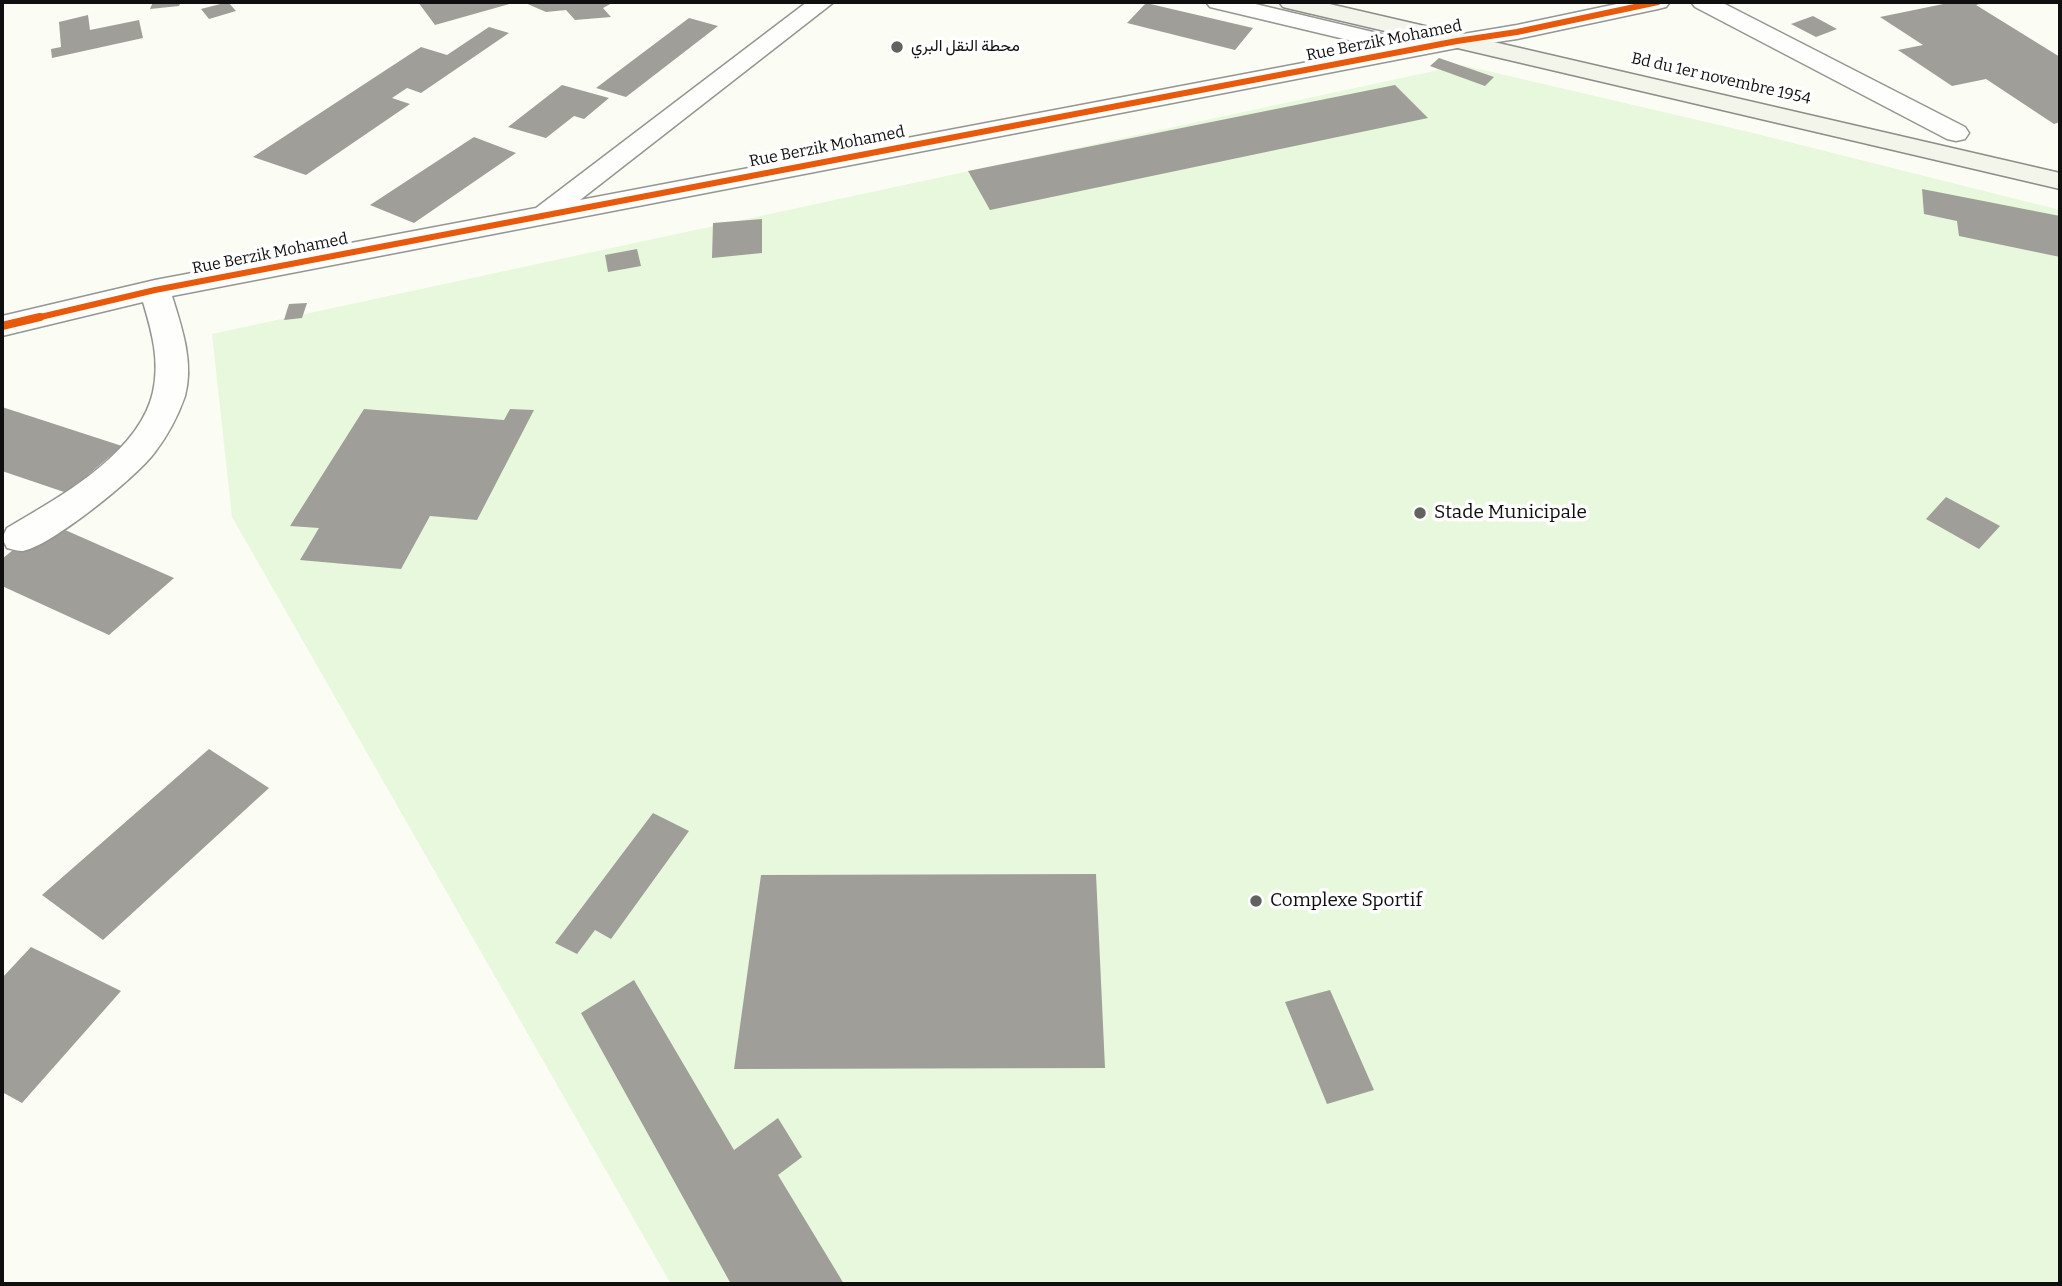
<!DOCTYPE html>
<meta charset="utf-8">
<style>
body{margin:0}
#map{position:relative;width:2062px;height:1286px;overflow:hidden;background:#fbfcf4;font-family:Bitter,serif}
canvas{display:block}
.frame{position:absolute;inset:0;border:4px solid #0f0f0f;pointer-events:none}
</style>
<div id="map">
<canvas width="2062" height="1286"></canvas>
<div class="frame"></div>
</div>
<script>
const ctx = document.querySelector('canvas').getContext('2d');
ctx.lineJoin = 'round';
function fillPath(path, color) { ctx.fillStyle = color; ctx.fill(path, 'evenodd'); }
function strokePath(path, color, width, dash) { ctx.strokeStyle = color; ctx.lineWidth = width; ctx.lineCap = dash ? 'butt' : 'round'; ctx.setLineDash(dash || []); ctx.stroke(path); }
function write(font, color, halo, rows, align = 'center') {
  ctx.font = font + ' Bitter,Vazirmatn,serif'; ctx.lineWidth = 7; ctx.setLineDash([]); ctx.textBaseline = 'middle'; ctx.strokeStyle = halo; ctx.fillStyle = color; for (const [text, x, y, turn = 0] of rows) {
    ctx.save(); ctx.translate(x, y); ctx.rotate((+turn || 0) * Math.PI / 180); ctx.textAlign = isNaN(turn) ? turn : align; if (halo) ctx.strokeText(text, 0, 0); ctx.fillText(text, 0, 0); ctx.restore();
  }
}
fillPath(new Path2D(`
 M1462 65 1749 132 2060 210V1284H671L232 517 212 334Z`), '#e8f8dc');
fillPath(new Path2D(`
 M153 2H181L179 6 150 9Z
 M228 2 236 11 209 19 201 9Z
 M418 2H513V3L435 25Z
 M523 2H614L603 8 611 17 575 20 566 10 546 12Z
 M1953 2H1988L1976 5 2060 57V122L2054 124 1986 79 1952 86 1898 50 1923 45 1880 17Z
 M1146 3 1253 28 1235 50 1127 23Z
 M88 15 90 30 139 20 143 38 52 58 51 49 61 47 59 22Z
 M1813 16 1837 29 1816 37 1791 24Z
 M689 18 718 26 626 97 596 88Z
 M489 27 509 33 421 93 407 88 392 98 410 104 306 175 253 157 421 47 447 55Z
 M1439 58 1494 77 1485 86 1430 66Z
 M562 85 609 98 584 119 574 116 546 138 508 127Z
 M1395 85 1428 118 990 210 968 171Z
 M474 137 516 153 414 223 370 205Z
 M1922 189 2060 216V257L1959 236 1957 221 1924 214Z
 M762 219V253L712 258 713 223Z
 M637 249 641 266 608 272 605 255Z
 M307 303 302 318 284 320 289 304Z
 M2 407 122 446 67 493 2 471Z
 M364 409 504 420 510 409 534 410 477 520 430 516 401 569 300 560 319 528 290 526Z
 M1946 497 2000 526 1979 549 1926 519Z
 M47 522 174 578 109 635 2 586V559Z
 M209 749 269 788 103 940 42 895Z
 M653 813 689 831 611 939 595 930 577 954 555 943Z
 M1096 874 1105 1068 734 1069 761 875Z
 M31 947 121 991 22 1103 2 1092V978Z
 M634 980 734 1150 778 1118 802 1157 778 1175 844 1284H731L581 1013Z
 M1330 990 1374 1090 1327 1104 1285 1002Z`), '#9f9e99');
const street = new Path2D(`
 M807 2H834L580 200 1382 48 1210 7 1206 2H1247L1415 42 1517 25 1626 2H1670L1666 7 1658 9 1517 39 1457 48 172 296C182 328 194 363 185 396 178 416 168 435 155 452 137 477 51 546 23 551 17 551 12 549 7 548L2 538 7 528C58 498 139 454 153 392 160 361 152 332 143 302L2 336V316L155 280 536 208Z
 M1691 2H1721L1965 127 1969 133 1965 139 1956 141 1947 139 1695 7Z`);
const secondary = new Path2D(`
 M1279 2H1321L2060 173V189L1291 9 1283 7Z`);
strokePath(street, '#959692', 3);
strokePath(secondary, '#8c8c89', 3);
fillPath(street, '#fefffd');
fillPath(secondary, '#f3f5eb');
strokePath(new Path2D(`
 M32 319 155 290 1457 41 1517 32 1658 2`), '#e8590c', 6);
strokePath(new Path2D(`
 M2 326 40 317`), '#e8590c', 8);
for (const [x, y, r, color] of [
 [897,47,7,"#62625f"],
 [1420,513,7,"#62625f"],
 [1256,901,7,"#62625f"]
]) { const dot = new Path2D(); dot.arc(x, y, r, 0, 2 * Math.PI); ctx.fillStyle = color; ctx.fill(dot); strokePath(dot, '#fff', 2.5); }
write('16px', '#0f0f0f', '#fff', [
 ["Rue Berzik Mohamed",1384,41,-11],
 ["Bd du 1er novembre 1954",1721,79,13],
 ["Rue Berzik Mohamed",827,147,-11],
 ["Rue Berzik Mohamed",270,254,-11]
]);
write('16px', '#0f0f0f', '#fff', [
 ["محطة النقل البري",911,47]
], 'left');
write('19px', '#0f0f0f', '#fff', [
 ["Stade Municipale",1434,513],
 ["Complexe Sportif",1270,901]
], 'left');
</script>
